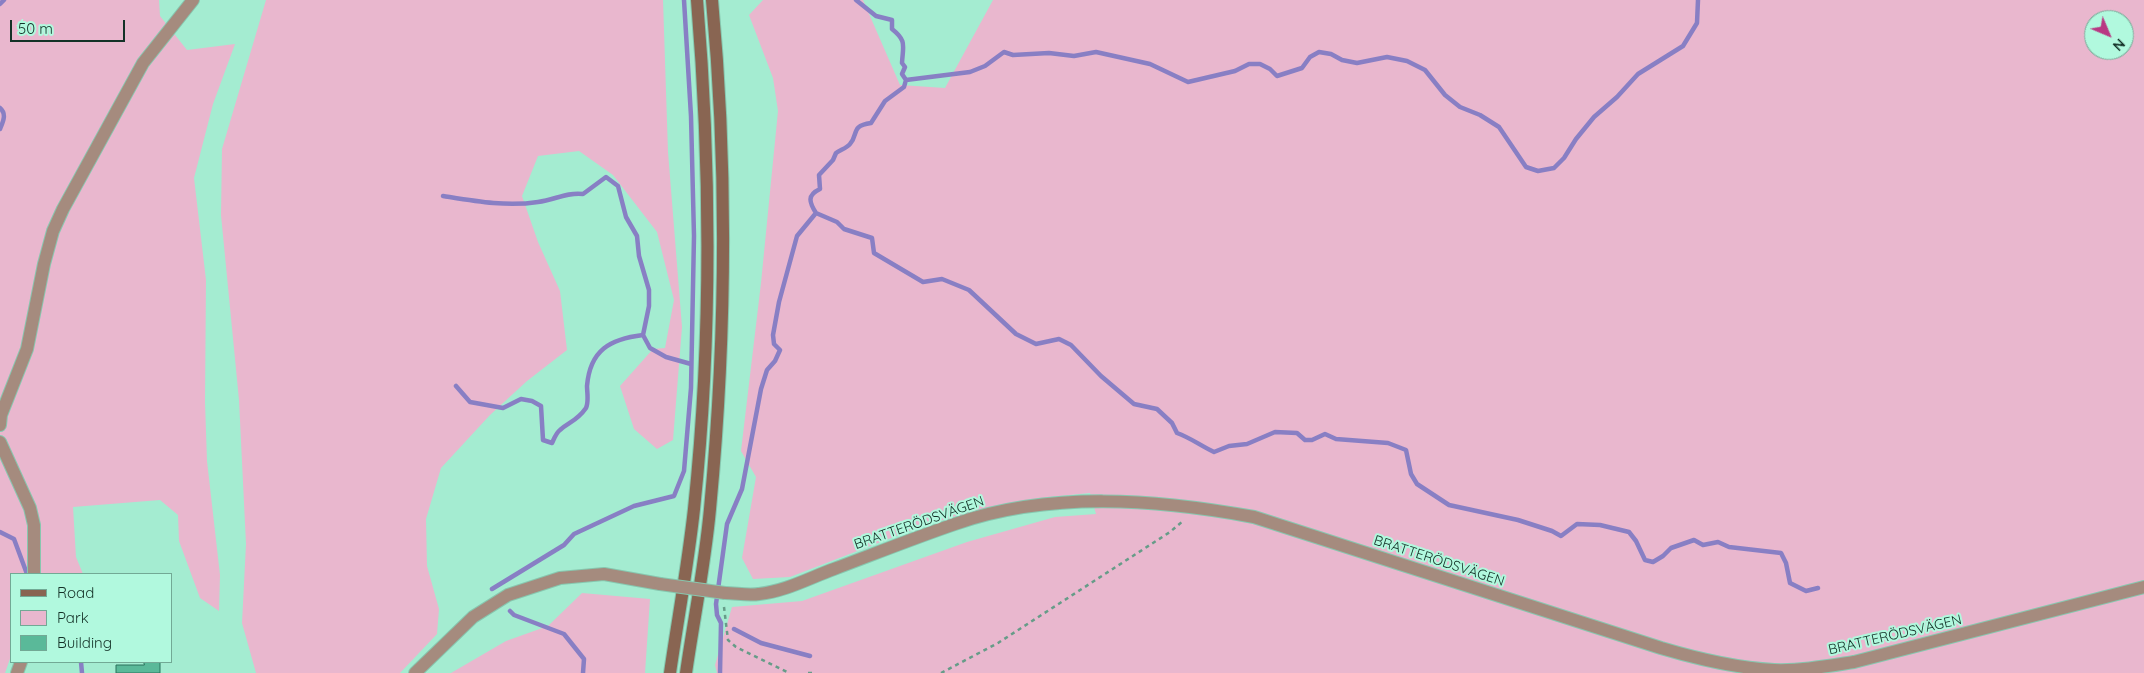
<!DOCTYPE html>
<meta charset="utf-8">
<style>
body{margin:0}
#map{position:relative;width:2144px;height:673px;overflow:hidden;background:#a4ecd1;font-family:Quicksand,sans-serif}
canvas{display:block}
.legend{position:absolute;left:10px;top:573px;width:162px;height:90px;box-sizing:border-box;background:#b1f9de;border:1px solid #72a995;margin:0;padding:6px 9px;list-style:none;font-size:15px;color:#143127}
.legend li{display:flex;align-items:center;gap:10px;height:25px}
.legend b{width:25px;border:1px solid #72a995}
.north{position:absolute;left:2084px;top:10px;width:50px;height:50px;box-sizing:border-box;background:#b1f9de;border:1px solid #72a995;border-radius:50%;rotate:135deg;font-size:14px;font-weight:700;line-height:20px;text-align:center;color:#143127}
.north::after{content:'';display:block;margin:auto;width:18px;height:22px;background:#b93883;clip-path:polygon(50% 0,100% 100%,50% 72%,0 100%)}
.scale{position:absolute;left:10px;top:20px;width:115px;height:22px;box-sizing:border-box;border:2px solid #143127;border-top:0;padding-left:6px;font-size:15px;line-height:18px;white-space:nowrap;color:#143127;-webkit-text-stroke:4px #b1f9de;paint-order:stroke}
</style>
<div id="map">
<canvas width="2144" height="673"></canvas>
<ul class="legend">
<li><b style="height:6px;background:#896552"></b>Road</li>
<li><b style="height:14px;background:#e9b7ce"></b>Park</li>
<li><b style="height:14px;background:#5ab999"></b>Building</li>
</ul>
<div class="north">N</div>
<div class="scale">50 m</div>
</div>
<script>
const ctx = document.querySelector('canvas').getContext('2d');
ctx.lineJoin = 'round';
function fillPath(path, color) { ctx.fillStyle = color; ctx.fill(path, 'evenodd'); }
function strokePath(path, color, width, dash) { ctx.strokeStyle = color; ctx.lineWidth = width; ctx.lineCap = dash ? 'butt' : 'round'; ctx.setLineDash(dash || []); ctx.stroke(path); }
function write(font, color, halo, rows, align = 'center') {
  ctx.font = font + ' Quicksand,sans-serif'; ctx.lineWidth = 4; ctx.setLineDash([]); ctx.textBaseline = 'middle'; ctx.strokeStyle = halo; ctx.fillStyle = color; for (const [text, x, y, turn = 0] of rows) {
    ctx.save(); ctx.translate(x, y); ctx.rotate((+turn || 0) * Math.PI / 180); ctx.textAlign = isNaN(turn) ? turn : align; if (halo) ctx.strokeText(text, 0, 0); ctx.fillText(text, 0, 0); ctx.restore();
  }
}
fillPath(new Path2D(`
 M0 0H159L160 16 187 50 235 44 213 104 194 178 206 280 205 402 207 461 220 575 219 611 200 598 179 541 178 515 160 500 73 507 76 557 83 574H11V656L5 673H0Z
 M266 0H663L668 152 682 327 673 440 657 449 634 429 620 386 653 349 665 348 674 300 657 232 613 175 579 151 538 156 522 196 538 242 560 291 567 350 527 381 490 415 441 468 426 519 427 566 439 609 437 634 400 673H256L242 623 246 544 239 400 221 215 222 149Z
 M763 0H863L900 85 945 88 993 0H2144V673H717L715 665 732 607 802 601 967 542 1055 517 1096 514 1090 493 1049 497 956 516 917 528 790 577 753 579 742 558 756 477 741 451 761 283 778 111 773 78 749 15ZM2094 20H2124V50H2094Z
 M582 593 650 599 645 673H451L506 641 548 626Z`), '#e9b7ce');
strokePath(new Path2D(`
 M0 4 4 0
 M906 80 970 72 985 66 1004 52 1013 55 1049 53 1074 56 1096 52 1150 64 1188 82 1235 71 1249 64H1260L1270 69 1277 76 1302 68 1310 57 1319 52 1331 54 1342 60 1357 63 1387 57 1407 61 1425 70 1445 95 1460 107 1480 115 1499 127 1526 167 1538 171 1554 168 1564 158 1576 139 1594 117 1617 97 1638 74 1683 46 1697 23 1698 0
 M0 108C7 114 3 122 0 129
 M443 196C474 201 506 207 538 202 555 200 566 192 583 194L606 177 618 186 626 217 637 236 639 256 649 290V306L643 335 650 348 666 357 691 364
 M816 213 837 222 844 229 872 238 874 253 923 282 942 279 969 290 1016 334 1036 344 1059 339 1071 345 1101 376 1134 404 1157 409 1172 423 1177 433C1191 438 1201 446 1214 452L1229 446 1247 444 1275 432 1297 433 1305 440H1312L1325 434 1336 439 1388 443 1406 450 1411 474 1417 484 1449 505 1518 520 1552 531 1561 536 1577 524 1600 525 1629 532 1636 541 1645 560 1653 562 1663 556 1671 548 1694 540 1703 545 1718 542 1729 547 1781 553 1786 563 1790 583 1806 591 1818 588
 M456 386 470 402 503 408 521 399 532 401 541 406 543 440 552 443C554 439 556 433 560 430 569 422 577 421 586 408 589 402 587 392 587 386 590 350 610 339 643 335
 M0 532 14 539 27 574
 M492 589 564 545 574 534 634 506 674 496 684 471 691 388 694 236 691 116 684 0
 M510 611 514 615 564 634 584 659 583 673
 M734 629 761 643 810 656
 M81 662 82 673
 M720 673 721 623 717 615 716 604 727 524 742 489 761 389 767 370 775 361 780 350 774 344 773 335 779 302 797 236 816 213C809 202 807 195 820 189L819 175 833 160 836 153C840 150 847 148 850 144 859 134 850 126 871 123L885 101 904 87 906 80 902 74 905 67 902 63C903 45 907 41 892 29V20L876 16 856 0`), '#887fc4', 4.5);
const building = new Path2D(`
 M144 662H160V673H116V665H144Z`);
fillPath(building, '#5ab999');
strokePath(building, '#2a735c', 1);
const street = new Path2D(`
 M0 425 1 415 27 349 44 264 53 231 63 209 143 63 193 0
 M0 442 30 508 34 525V574
 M725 593C736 593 748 596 759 594 786 591 809 578 834 569 874 554 914 538 955 524 1050 491 1156 499 1254 517L1661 648C1698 659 1735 668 1774 670 1801 671 1828 666 1854 662L2144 587
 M17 673 21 662
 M415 673 473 617 508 595 560 578 604 574 660 584`);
const secondary = new Path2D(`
 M670 673C678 618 688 564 694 509 712 339 711 169 697 0
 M686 673C694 618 705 564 710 509 726 340 728 169 712 0`);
strokePath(street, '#87c7af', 14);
strokePath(secondary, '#87c7af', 14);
strokePath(new Path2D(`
 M724 607 728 640 736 647 789 673
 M808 673H815
 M941 673 998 643 1170 532 1183 521`), '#669c88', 2.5, [4, 4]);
strokePath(street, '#a58b7e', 12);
strokePath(secondary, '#896552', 12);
const streetBridge = new Path2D(`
 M660 584 725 593`);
strokePath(streetBridge, '#87c7af', 14, []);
strokePath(streetBridge, '#a58b7e', 12);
write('14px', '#143127', '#b1f9de', [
 ["BRATTERÖDSVÄGEN",919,523,-19],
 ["BRATTERÖDSVÄGEN",1439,561,18],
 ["BRATTERÖDSVÄGEN",1895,635,-13]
]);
</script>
